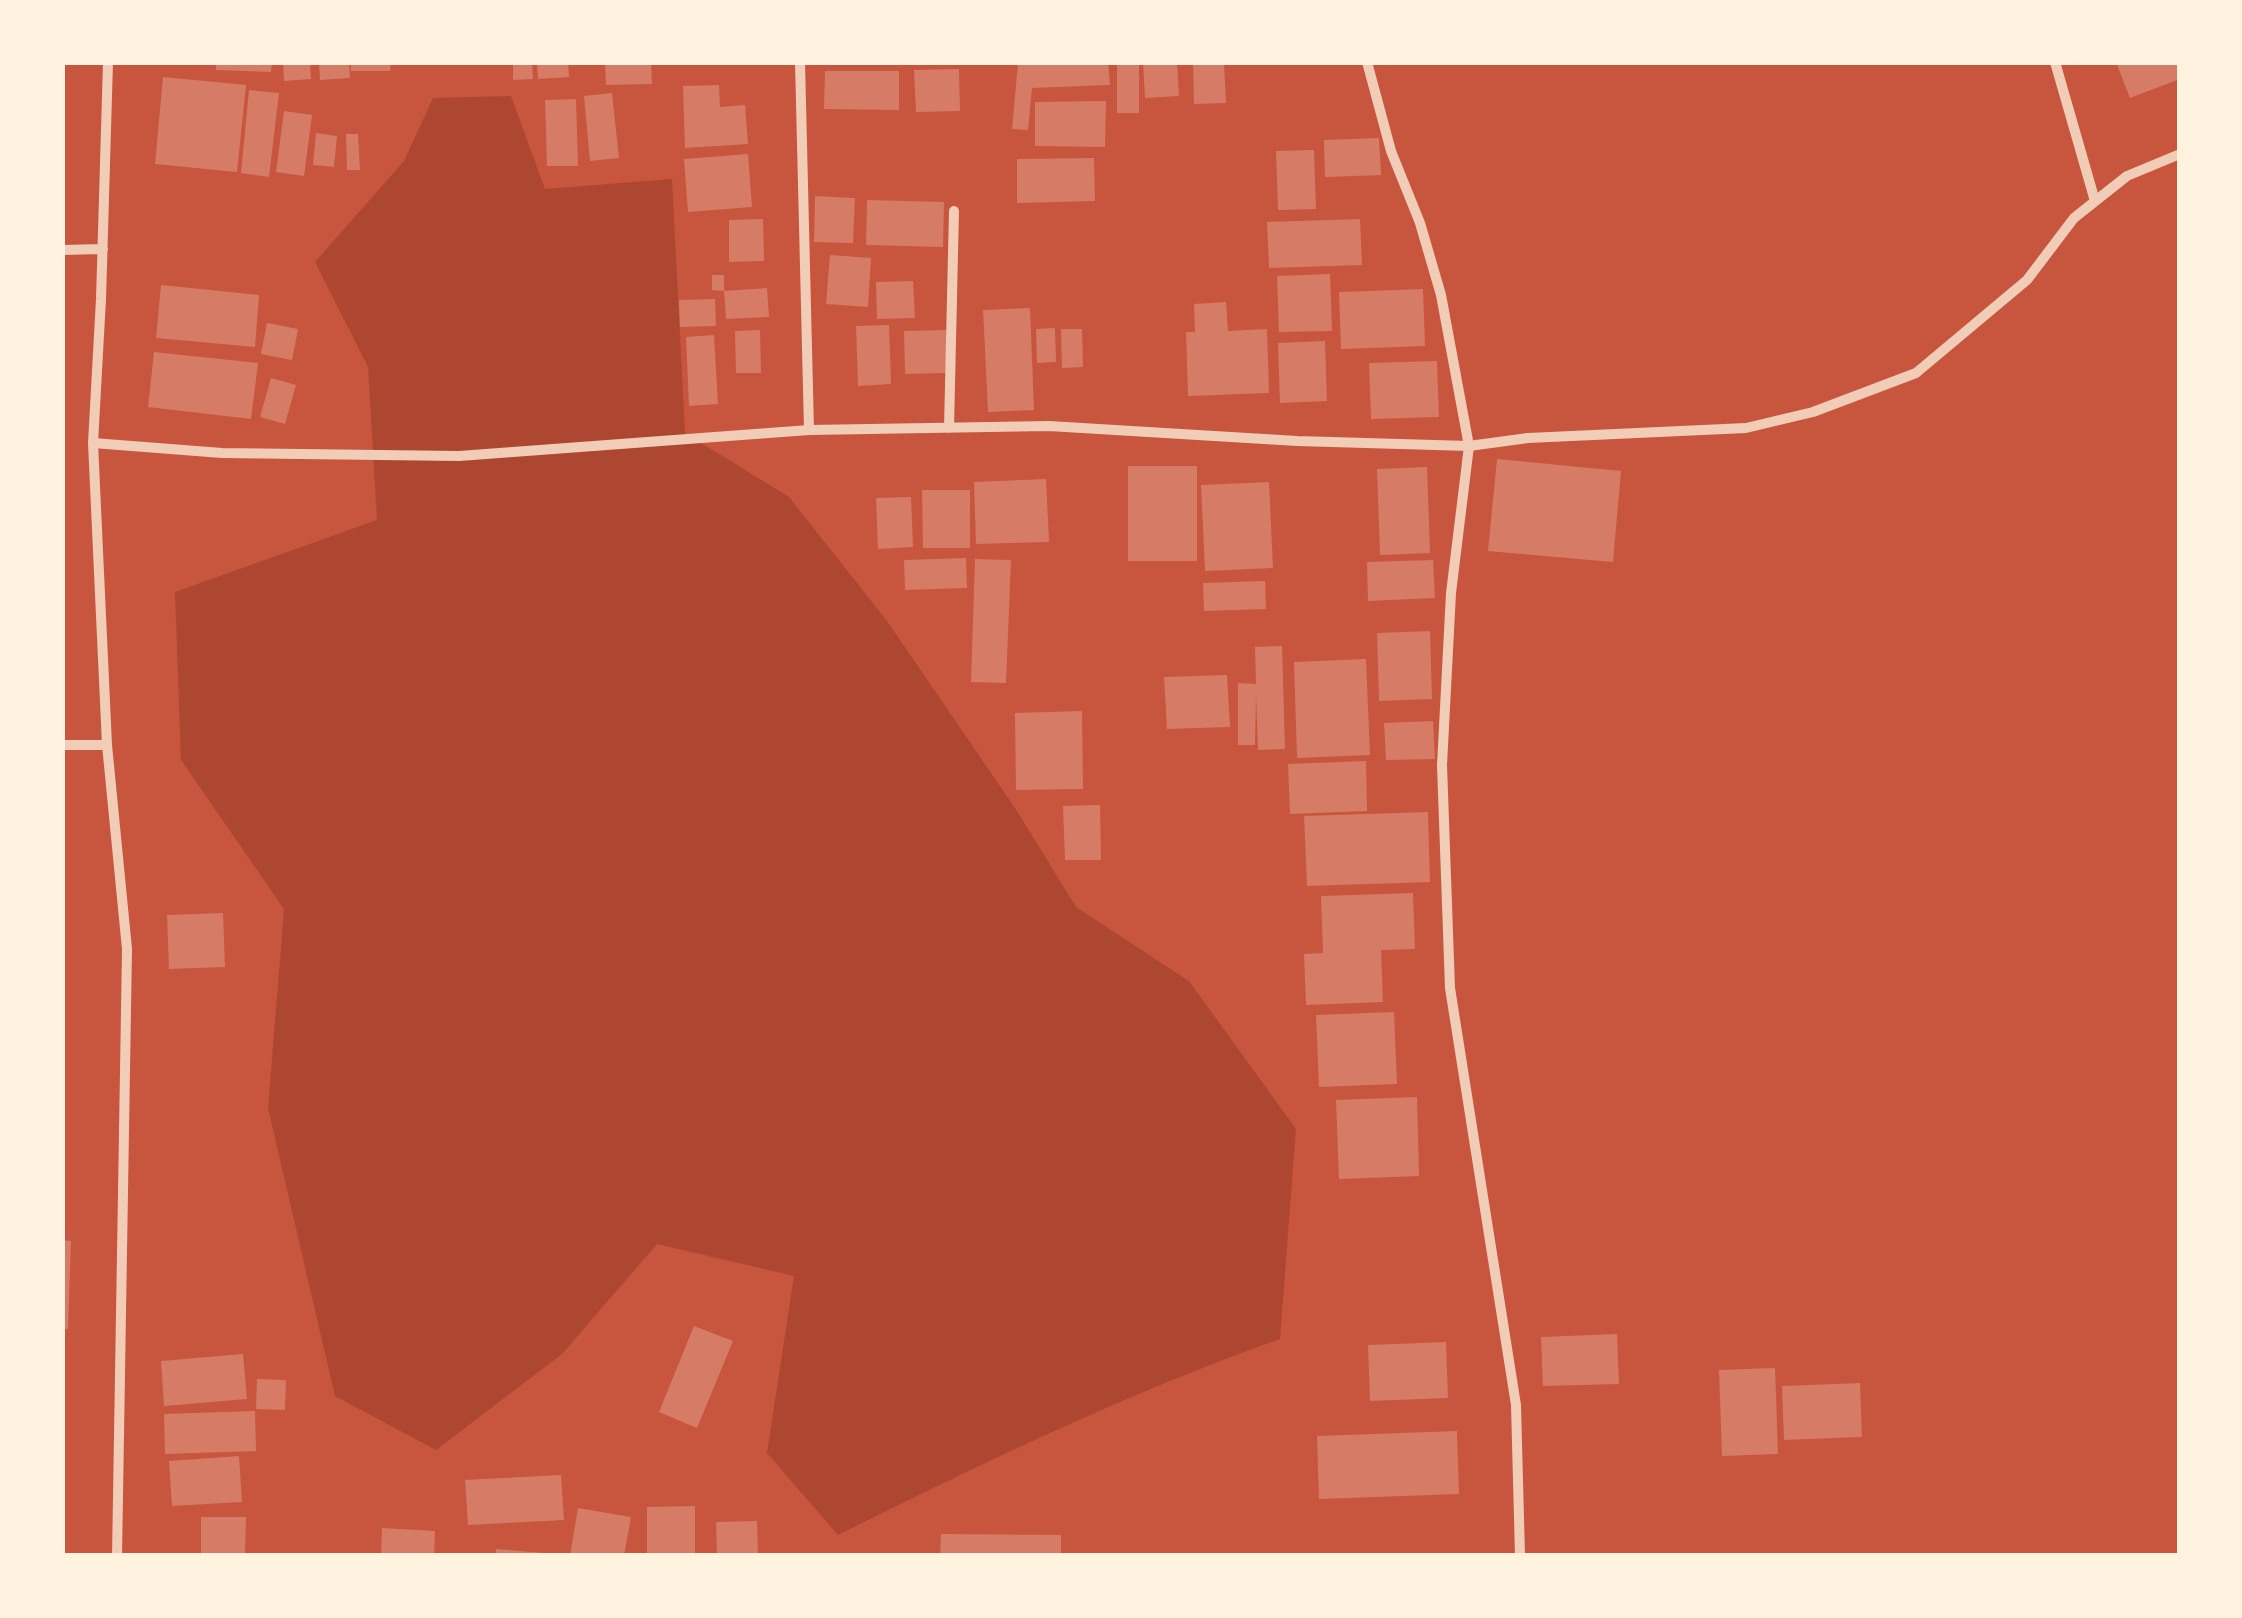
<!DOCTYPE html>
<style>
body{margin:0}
#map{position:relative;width:2242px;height:1618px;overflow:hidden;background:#c8553d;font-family:"IBM Plex Sans",sans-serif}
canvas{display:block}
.frame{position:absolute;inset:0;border:65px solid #fff3e0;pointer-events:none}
</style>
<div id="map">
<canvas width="2242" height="1618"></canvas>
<div class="frame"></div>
</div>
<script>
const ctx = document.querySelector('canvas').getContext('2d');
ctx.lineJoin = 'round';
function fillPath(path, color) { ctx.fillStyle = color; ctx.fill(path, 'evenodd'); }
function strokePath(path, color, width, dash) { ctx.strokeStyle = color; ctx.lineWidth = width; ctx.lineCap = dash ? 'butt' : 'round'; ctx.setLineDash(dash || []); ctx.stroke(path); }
fillPath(new Path2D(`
 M511 96 545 189 672 179 685 433 789 497 887 621 1017 811 1076 907 1189 981 1296 1129 1280 1339C1127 1393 983 1463 838 1535L767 1453 794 1276 657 1244 562 1354 436 1450 335 1396 268 1108 284 909 181 760 175 592 377 520 368 367 315 262 404 161 433 98Z`), '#ae4732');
fillPath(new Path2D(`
 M216 62H272L271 72 216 70Z
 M283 62H310L311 79 284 81Z
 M319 62H349L350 78 320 80Z
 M351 62H391L390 71H351Z
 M513 62H532L533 79 513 80Z
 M537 62H568L569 77 538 79Z
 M605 62H651L652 84 606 85Z
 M1108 62 1110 85 1032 88 1028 130 1012 129 1018 63Z
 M1117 62H1139V113H1117Z
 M1143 62H1177L1179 96 1145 98Z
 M1193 62H1224L1226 103 1194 104Z
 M2116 62H2180V79L2130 98Z
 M959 69 960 111 916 112 914 70Z
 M825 71H899V110L824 109Z
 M163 77 246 85 237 172 155 164Z
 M719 85 720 107 745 105 748 144 685 148 683 86Z
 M249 90 279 93 269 177 241 173Z
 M612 93 619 158 590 161 584 96Z
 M576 99 578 166H547L545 100Z
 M1106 101 1105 147 1035 146V102Z
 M284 111 312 115 304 176 276 172Z
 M316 133 337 136 334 167 313 165Z
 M346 134H358L360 170H347Z
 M1379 138 1381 175 1325 177 1324 140Z
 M1314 150 1316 209 1278 210 1276 151Z
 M748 154 752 207 688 212 684 159Z
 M1094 158 1095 201 1017 203V159Z
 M815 196 855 198 853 243 814 242Z
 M867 200 944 202 943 247 866 245Z
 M763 219 764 261 729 262V220Z
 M1360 219 1362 265 1269 268 1267 222Z
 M830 255 871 258 868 307 826 304Z
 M1330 274 1332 331 1279 332 1277 276Z
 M712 275H724V291L712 290Z
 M913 281 915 318 877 319 876 282Z
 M161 285 259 295 255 347 156 338Z
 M767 288 769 317 726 319 724 291Z
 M1423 289 1425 346 1341 349 1339 292Z
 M715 299 716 326 680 327 679 300Z
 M1226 302 1228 331 1267 329 1269 393 1188 396 1186 332H1195L1194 304Z
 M1030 308 1034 410 988 412 983 310Z
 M267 323 298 329 292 360 261 354Z
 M889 325 891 384 858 386 856 326Z
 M1055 328 1056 362 1037 363 1036 329Z
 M1061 329H1082L1083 367 1062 368Z
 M760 330 761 373H736L735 331Z
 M946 330V373L905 374 904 331Z
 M714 335 718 404 689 406 686 337Z
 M1325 341 1327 401 1280 403 1278 343Z
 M154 352 258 363 251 419 148 407Z
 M1437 361 1439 417 1371 419 1369 363Z
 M271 378 296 385 285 424 260 417Z
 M1497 459 1621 471 1613 562 1488 551Z
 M1128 466H1197V561H1128Z
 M1427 467 1430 553 1380 555 1377 469Z
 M1046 479 1049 542 976 544 974 482Z
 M1269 482 1273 568 1205 571 1201 485Z
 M922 490H970V548H923Z
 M911 497 913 547 878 549 876 498Z
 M966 558 967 588 905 590 904 560Z
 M975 559 1011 560 1006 683 971 682Z
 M1433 560 1435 598 1368 601 1367 562Z
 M1265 581 1266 609 1204 611 1203 583Z
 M1430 631 1432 699 1379 701 1377 633Z
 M1282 646 1285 749 1258 750 1256 695 1255 745H1238V683L1256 684 1255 647Z
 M1366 659 1370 755 1297 758 1294 662Z
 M1227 675 1230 727 1167 729 1164 677Z
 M1082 711 1083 789 1016 790 1015 713Z
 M1433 721 1435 759 1386 760 1384 723Z
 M1366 761 1367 811 1290 814 1288 764Z
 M1100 805 1101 860H1065L1063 806Z
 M1428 812 1430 882 1307 886 1304 816Z
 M1413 893 1415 949 1381 950 1383 1002 1306 1005 1304 954 1323 953 1321 896Z
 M223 913 225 967 169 969 167 915Z
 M1394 1012 1397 1084 1319 1087 1316 1015Z
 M1417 1097 1419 1176 1339 1179 1336 1100Z
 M62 1240 71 1241 68 1329H62Z
 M694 1326 733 1341 697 1428 659 1412Z
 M1617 1334 1619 1384 1543 1386 1541 1337Z
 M1446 1342 1448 1398 1370 1401 1368 1345Z
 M243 1354 247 1399 164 1406 161 1361Z
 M1775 1368 1778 1454 1722 1456 1719 1370Z
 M257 1379 286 1380 285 1410 256 1409Z
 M1860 1383 1862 1437 1784 1440 1782 1386Z
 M255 1411 256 1451 165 1454 164 1414Z
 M1457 1431 1459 1494 1319 1499 1317 1436Z
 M239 1456 242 1502 172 1506 169 1461Z
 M561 1475 564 1520 468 1525 465 1480Z
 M695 1506V1556H647V1507Z
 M578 1508 631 1517 624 1556H570Z
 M201 1517H246L245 1556H201Z
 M757 1521 758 1556H717L716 1522Z
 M382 1528 435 1531 434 1556H381Z
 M941 1534 1061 1535V1556H940Z
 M496 1549 545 1553V1556H496Z`), '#d67c66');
strokePath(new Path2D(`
 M108 62 101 299 93 443 107 745 127 949 117 1556
 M800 62 809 430
 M1367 62 1391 151 1420 223 1441 295 1469 446 1451 593 1442 765 1450 988 1516 1405 1520 1556
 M2055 62 2095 201
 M62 250 103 249
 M949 428 954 211
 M93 443 222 453 459 456 809 430 1049 426 1297 441 1469 446 1528 438 1746 428 1813 412 1916 373 2027 280 2074 218 2127 176 2180 154
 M62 745H107`), '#f1ccb7', 10);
</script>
